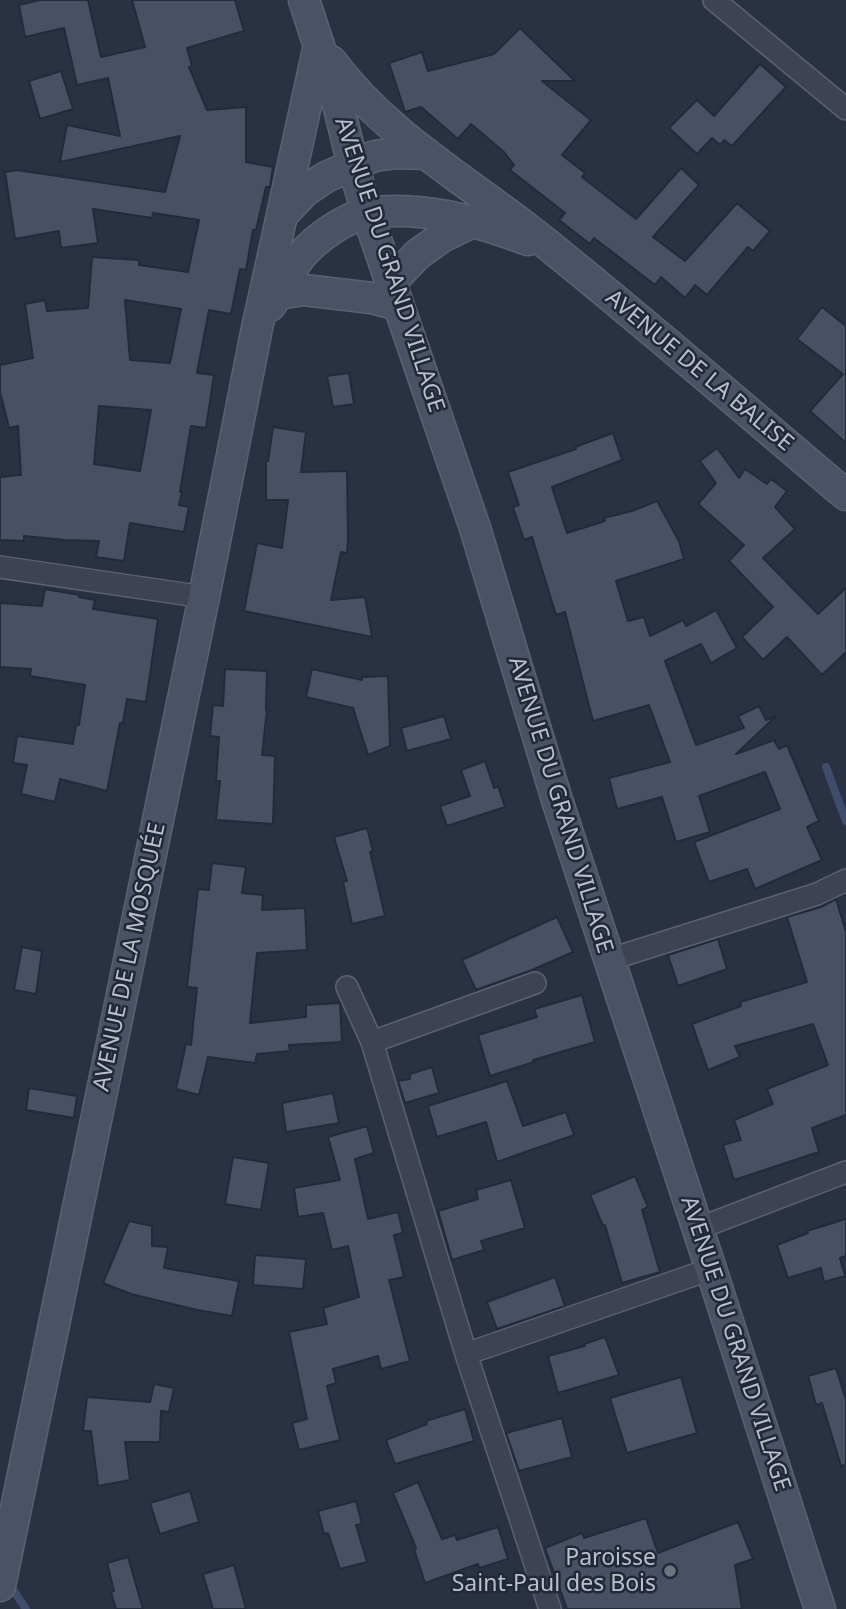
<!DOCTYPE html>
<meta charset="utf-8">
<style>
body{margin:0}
canvas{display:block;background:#293143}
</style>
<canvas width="846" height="1609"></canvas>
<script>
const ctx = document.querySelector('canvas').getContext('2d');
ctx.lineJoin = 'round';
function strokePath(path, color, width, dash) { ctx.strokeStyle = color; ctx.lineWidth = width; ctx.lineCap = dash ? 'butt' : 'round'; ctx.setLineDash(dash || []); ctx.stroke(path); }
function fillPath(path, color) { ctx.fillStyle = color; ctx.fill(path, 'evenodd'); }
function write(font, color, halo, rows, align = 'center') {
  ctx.font = font + ' "Noto Sans",sans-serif'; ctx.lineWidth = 5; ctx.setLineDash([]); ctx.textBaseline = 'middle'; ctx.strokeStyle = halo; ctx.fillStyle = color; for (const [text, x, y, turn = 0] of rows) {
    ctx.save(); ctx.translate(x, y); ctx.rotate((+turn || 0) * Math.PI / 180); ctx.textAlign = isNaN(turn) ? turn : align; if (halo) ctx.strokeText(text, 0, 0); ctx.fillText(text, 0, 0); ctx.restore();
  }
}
strokePath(new Path2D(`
 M826 767 846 821
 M9 1584 26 1609`), '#3f4c6b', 8);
const building = new Path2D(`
 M40 0H88L101 57 145 47 132 0H235L244 31 187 48 192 66 189 67 207 110 246 107V162L273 167 270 187H266L256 230H253L246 270 240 269 231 314 209 310 197 373 214 375 206 428 191 426 180 492H182L179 505 189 507 184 532 130 523 124 561 96 557 99 541 65 540 24 536V541L0 540V477L21 475 18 426 9 428 0 392V365L33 358 25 304 45 300 47 311 88 308 92 257 139 260V265L188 272 199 220 153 213 152 218 93 209 98 243 61 248 59 231 15 239 5 172 17 170 165 192 180 136 60 162 67 125 120 136 108 78 77 85 64 28 25 37 19 5ZM125 300 181 309 170 363 130 360ZM99 406 151 410 140 471 94 464Z
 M520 28 575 81H542L591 120 562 155 585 173 582 177 636 219 681 168 699 185 653 237 685 261 737 203 770 231 753 251 748 247 707 295 695 285 685 298 661 277 655 285 594 238 590 244 559 220 565 213 510 170 514 165 504 152 471 124 458 139 421 107 405 112 389 63 422 52 428 71 494 54Z
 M760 64 786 87 732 146 724 140 720 145 712 138 697 154 669 128 697 100 714 116Z
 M61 71 73 109 40 119 29 81Z
 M822 307 846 326V443L810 411 843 374 797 339Z
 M349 373 354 404 333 407 327 376Z
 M273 427 306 432 301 472 347 471 348 539 347 553 341 552 331 600 365 597 372 637 244 611 257 543 282 548 288 500H266V461H268Z
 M613 433 622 460 552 487 567 533 605 521 604 518 632 511 657 501 679 541 684 559 616 581 628 621 644 617 650 636 683 620 686 626 716 610 737 648 711 663 701 644 665 661 696 745 744 728 738 716 759 706 766 720 776 716 736 754 774 740 779 749 787 745 819 821 807 827 822 860 755 889 747 869 709 882 694 842 780 809 765 772 699 796 710 832 676 842 662 797 617 809 609 778 670 762 649 705 593 721 565 612 556 615 532 537 524 540 513 507 519 505 508 472 576 449 575 447Z
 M717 448 739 478 745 469 767 484 771 479 787 491 775 507 795 529 763 558 818 614 846 588V652L822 675 787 637 763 660 742 637 773 607 729 561 744 545 698 504 716 483 700 461Z
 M45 589 80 595 79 597 95 600 93 609 158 619 146 702 127 699 123 723H120L107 791 60 779 55 802 21 794 27 765 13 763 17 736 73 744 76 725H79L85 685 30 676 31 669 0 667V603L42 606Z
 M225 669 267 671 266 710H267L262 755 275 756 273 824 216 820 220 781H216L219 737 210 736 213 705 223 706Z
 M312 669 362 680V677L388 676 390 746 368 755 353 708 306 697Z
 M444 716 451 739 407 751 401 728Z
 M485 761 494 788 498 786 505 807 447 826 440 806 470 796 461 770Z
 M367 828 373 851 370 852 385 916 352 924 343 882 347 881 334 837Z
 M212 863 246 867 242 893 263 895 262 910 305 908 307 950 257 953 250 1023 306 1017V1005L340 1003 342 1042 289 1045 290 1051 257 1054 255 1063 208 1057 199 1095 176 1089 186 1044 191 1045 197 988 187 987 198 889 209 890Z
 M836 899 846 932V1115L812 1128 819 1152 734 1180 723 1145 741 1140 734 1120 773 1104 767 1089 828 1065 813 1024 735 1046 740 1057 708 1070 692 1024 741 1006 740 1002 807 982 787 917 821 907Z
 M557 917 573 952 532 970 476 990 462 960Z
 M718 939 727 969 678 986 668 955Z
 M22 947 42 951 36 994 14 990Z
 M582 995 595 1042 533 1060 534 1062 490 1076 478 1035 537 1017 534 1009Z
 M432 1067 439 1093 405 1103 398 1081 410 1079V1074Z
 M507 1081 523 1126 566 1112 574 1135 497 1162 486 1122 437 1137 428 1106Z
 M29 1088 77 1096 74 1118 26 1110Z
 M333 1093 339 1123 286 1132 282 1103Z
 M367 1126 374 1153 355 1159 368 1219 398 1212 403 1233 394 1235 404 1277 389 1280 410 1361 381 1369 378 1356 333 1369 336 1383 327 1386 340 1440 299 1450 292 1423 307 1419 289 1332 327 1324 323 1308 359 1297 348 1246 332 1250 323 1213 298 1217 294 1188 340 1180 328 1137Z
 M233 1157 269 1163 261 1210 225 1204Z
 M635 1176 648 1207 642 1210 660 1272 622 1283 605 1225 603 1226 590 1195Z
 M511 1180 525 1228 481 1241 484 1250 452 1260 438 1211 478 1199 476 1190Z
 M846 1219V1256L840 1258 845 1276 824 1282 821 1268 788 1278 777 1245 808 1233 807 1231Z
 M129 1221 152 1226V1246L168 1247 164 1268 239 1281 232 1316 197 1310 131 1294 103 1283Z
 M255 1255 306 1259 303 1289 253 1285Z
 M555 1277 565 1306 497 1329 487 1302Z
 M605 1337 619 1375 558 1393 548 1356 585 1346 584 1344Z
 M836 1368 846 1400V1465L841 1466 822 1403 816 1405 808 1376Z
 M681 1377 697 1433 627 1453 610 1398Z
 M154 1384 174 1388 169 1412 161 1411 160 1442H125L130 1480 98 1486 91 1431H83L87 1397 150 1402Z
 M465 1409 474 1441 395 1464 386 1440 427 1424 426 1421Z
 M562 1418 572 1457 519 1471 506 1433Z
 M418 1482 442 1539 455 1535 457 1540 498 1527 508 1559 479 1568 478 1564 425 1583 414 1549 416 1548 393 1493Z
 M190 1491 199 1522 160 1534 150 1503Z
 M356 1501 362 1524 356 1525 367 1562 340 1569 328 1533 324 1534 318 1511Z
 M646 1518 658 1553 738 1522 753 1559 735 1565 742 1609H567L545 1548 582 1533 584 1538Z
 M128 1557 143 1609H116L111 1592 114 1591 107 1563Z
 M234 1565 246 1609H213L203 1574Z`);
fillPath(building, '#485064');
strokePath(building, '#232a3a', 2);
const street = new Path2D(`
 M714 0 846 109
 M0 567 204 597
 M608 960 817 894 846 880
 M347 987 372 1042 466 1354 550 1609
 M372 1042 535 983
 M697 1229 846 1172
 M466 1354 711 1269`);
const secondary = new Path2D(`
 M304 0 338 104 353 165 367 213 475 528 557 800 711 1269 820 1609
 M331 61C389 140 479 187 553 249 652 329 749 413 846 495
 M282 215 319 45
 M390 283 418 254 442 237 475 221
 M278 294 304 290 372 298 398 305
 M270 306C281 290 289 271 301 256 315 239 347 216 369 213 422 205 480 222 528 240
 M0 1586 204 597 257 328 282 215 305 191 326 177 353 165 375 156 396 153 427 154`);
strokePath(street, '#5b6170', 24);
strokePath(secondary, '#5b6170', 33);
strokePath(street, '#3d4352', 21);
strokePath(secondary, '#4b5265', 30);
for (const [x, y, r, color] of [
 [670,1571,7,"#6b7280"]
]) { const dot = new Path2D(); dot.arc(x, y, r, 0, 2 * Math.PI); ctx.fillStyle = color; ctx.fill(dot); strokePath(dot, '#212838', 2.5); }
write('23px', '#babfcc', '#212838', [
 ["AVENUE DU GRAND VILLAGE",389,265,72],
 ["AVENUE DE LA BALISE",699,371,40],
 ["AVENUE DU GRAND VILLAGE",560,805,73],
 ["AVENUE DE LA MOSQUÉE",130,957,-78],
 ["AVENUE DU GRAND VILLAGE",735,1344,72]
]);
write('23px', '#babfcc', '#212838', [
 ["Paroisse",656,1558],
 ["Saint-Paul des Bois",656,1584]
], 'right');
</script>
